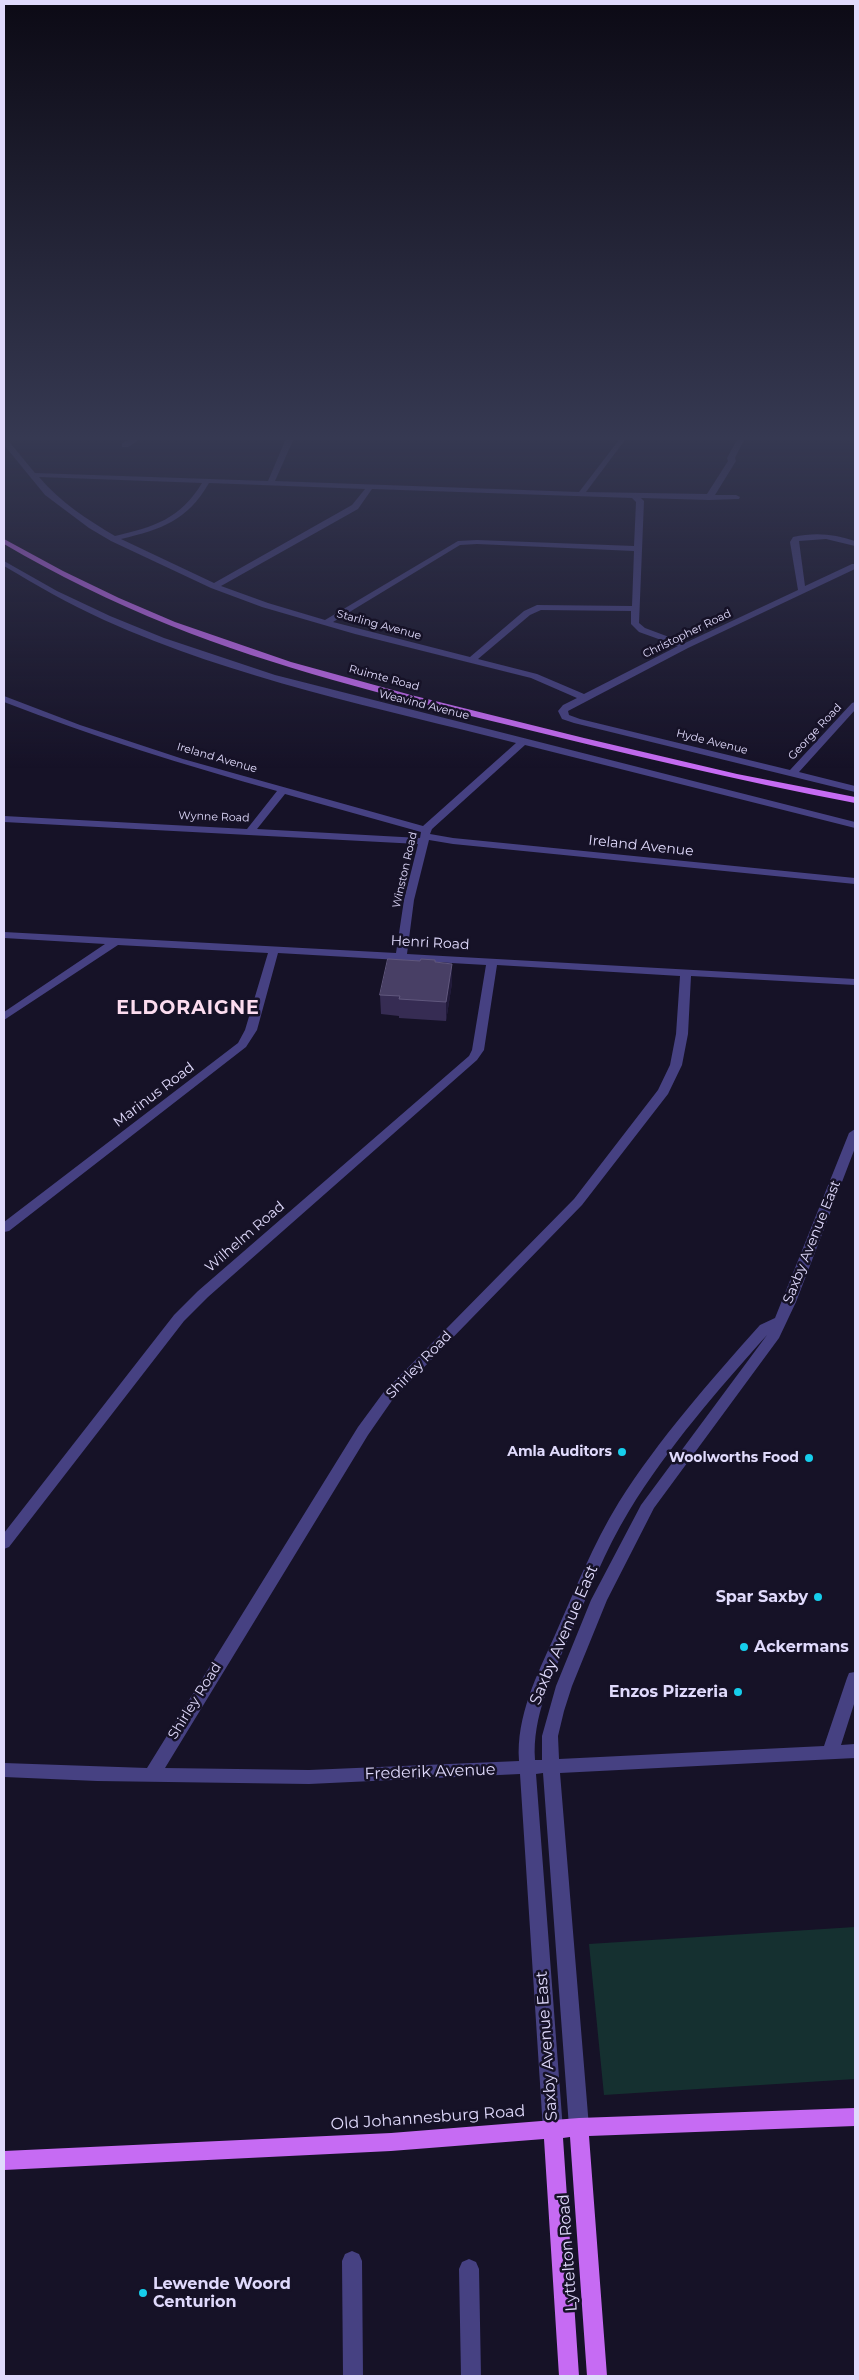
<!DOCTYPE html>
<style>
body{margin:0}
#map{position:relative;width:859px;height:2380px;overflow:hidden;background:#161227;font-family:Montserrat,sans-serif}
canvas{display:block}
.frame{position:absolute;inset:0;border:5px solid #e0dafc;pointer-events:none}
</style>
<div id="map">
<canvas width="859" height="2380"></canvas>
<div class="frame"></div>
</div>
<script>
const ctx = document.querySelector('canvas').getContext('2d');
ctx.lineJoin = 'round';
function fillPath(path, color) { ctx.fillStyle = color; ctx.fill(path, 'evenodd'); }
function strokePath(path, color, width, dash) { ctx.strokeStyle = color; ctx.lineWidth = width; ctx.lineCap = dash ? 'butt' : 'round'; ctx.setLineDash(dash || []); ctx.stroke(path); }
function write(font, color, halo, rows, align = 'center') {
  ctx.font = font + ' Montserrat,sans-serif'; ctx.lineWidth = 5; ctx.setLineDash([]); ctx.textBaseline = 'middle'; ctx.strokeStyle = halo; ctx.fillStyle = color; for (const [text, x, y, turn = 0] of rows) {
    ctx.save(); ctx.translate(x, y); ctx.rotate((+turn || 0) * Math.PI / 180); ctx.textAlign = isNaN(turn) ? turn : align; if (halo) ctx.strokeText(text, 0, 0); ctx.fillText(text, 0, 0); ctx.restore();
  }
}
fillPath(new Path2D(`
 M855 1927V2079L604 2095 589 1944Z`), '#153030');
fillPath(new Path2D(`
 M137 436H145L128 447H122V443Z
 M287 436H295L275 481 579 492 622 436H628L586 492 707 494 728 461 727 458 739 436H746L735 458 736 461 715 495H736L740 497 739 499 709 500 641 498 644 501 639 623 645 628 685 643 798 590 790 542 793 537C815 532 835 534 855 541V546L826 539 799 541 805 586 852 564H855V569L688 648 568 711 569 715 580 719 790 770 852 703 855 702V710L799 772 855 786V792L574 723 562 719 558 711 563 705 577 698 531 678 355 634 262 607 211 588 111 541 89 528 45 495 4 445V439H7L35 473 268 481ZM39 477 202 483C180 519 154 527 115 536 88 520 60 502 39 477ZM209 483 365 489 352 505 214 583 121 539C162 529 187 521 209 483ZM372 489 632 498 636 502 634 546 477 540 458 541 325 620 268 603 221 586 358 509ZM477 544 634 551 632 606 537 605 524 611 470 657 333 622 460 545ZM541 610 631 611V624L639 632 678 646 584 694 537 674 478 659 530 615Z
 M4 561 57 591 110 616 164 638 275 675 855 822V828L525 745 432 829 430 834 453 838 855 878V884L453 844 429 840 414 900 407 954 855 979V985L691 976 688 1034 682 1065 668 1094 582 1205 393 1399 368 1435 165 1768 309 1770 519 1761C516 1716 537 1675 555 1635 575 1590 593 1544 619 1502 659 1439 710 1381 760 1325L775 1318 849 1133 855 1129V1148L796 1302 779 1338 654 1508 607 1600 572 1686 564 1711 558 1736 559 1759 824 1746 847 1678 849 1673 855 1672V1701L841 1745 855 1744V1758L560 1773 589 2127 586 2134 579 2136 572 2134 569 2127 543 1773 536 1774 563 2130 560 2137 553 2139 546 2137 543 2130 520 1774 309 1784 97 1781 4 1777V1763L147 1768 358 1427 383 1393 574 1199 658 1090 670 1065 676 1034 680 976 497 965 484 1050 477 1060 208 1297 184 1321 9 1547 4 1549V1533L174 1315 198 1291 469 1056 472 1050 486 965 278 953 257 1030 246 1047 9 1231 4 1232V1222L238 1043 245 1030 268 953 118 945 4 1020V1012L105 944 4 938V932L396 953 404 900 418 844 4 822V816L247 829 277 791C184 765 94 737 4 702V696L80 725 183 759 423 826 516 743C378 708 235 679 104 620 69 604 36 585 4 566ZM285 794 421 832 420 838 257 829ZM767 1335 641 1505 591 1600 556 1686 542 1736V1760H535C532 1717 552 1676 569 1637 588 1595 605 1550 629 1511 668 1447 718 1390 767 1335Z
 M352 2251 359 2254 362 2261 363 2376H343L342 2261 345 2254Z
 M469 2259 476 2262 479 2269 481 2376H461L459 2269 462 2262Z`), '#464182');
fillPath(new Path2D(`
 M4 539 63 571 119 598 175 622 291 662 411 695 584 738 737 774 855 797V803C736 780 618 752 500 723 389 696 276 668 169 625 112 602 57 575 4 544Z
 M855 2108V2126L589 2136 607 2376H587L570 2137 563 2138 579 2376H559L544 2139 391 2151 4 2170V2151L391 2133 579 2118Z`), '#c66bf3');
fillPath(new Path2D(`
 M435 960V962L452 983 446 1021 399 1018V1016L381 1014 380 995 420 961Z`), '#362c53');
fillPath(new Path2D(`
 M452 964V983L446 1021V1002Z`), '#211a3a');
const building = new Path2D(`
 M388 959 420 961 421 959 435 960V962L452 964 446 1002 399 999 400 996 380 995Z`);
fillPath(building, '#483f65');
strokePath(building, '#60577d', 1);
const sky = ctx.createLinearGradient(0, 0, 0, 769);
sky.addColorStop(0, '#0c0a15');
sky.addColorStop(0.57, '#363952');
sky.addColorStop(1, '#36395200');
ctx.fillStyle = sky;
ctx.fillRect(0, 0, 859, 769);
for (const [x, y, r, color] of [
 [622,1452,5,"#16ceec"],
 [809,1458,5,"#16ceec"],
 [818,1597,5,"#16ceec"],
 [744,1647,5,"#16ceec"],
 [738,1692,5,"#16ceec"],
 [143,2293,5,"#16ceec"]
]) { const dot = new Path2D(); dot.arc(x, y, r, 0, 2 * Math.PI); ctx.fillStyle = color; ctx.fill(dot); strokePath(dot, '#161227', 2); }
write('11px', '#e0dafc', '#161227', [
 ["Starling Avenue",379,625,15],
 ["Christopher Road",687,634,-26],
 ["Ruimte Road",384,678,15],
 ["Weavind Avenue",424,705,14],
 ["George Road",815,732,-47],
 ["Hyde Avenue",712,742,14],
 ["Ireland Avenue",217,758,16],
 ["Wynne Road",214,817,2],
 ["Winston Road",405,870,-77]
]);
write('14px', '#e0dafc', '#161227', [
 ["Ireland Avenue",641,846,6],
 ["Henri Road",430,943,3],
 ["Marinus Road",154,1095,-37],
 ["Wilhelm Road",245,1237,-41],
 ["Saxby Avenue East",812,1242,-68],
 ["Shirley Road",419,1365,-46],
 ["Shirley Road",195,1701,-58]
]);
write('bold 14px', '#e0dafc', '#161227', [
 ["Amla Auditors",612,1452],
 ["Woolworths Food",799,1458]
], 'right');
write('bold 16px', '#e0dafc', '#161227', [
 ["Spar Saxby",808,1597],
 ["Ackermans",754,1647,"left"],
 ["Enzos Pizzeria",728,1692],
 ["Lewende Woord",153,2284,"left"],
 ["Centurion",153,2302,"left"]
], 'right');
write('16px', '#e0dafc', '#161227', [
 ["Saxby Avenue East",564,1635,-67],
 ["Frederik Avenue",430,1772,-2],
 ["Saxby Avenue East",547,2046,-94],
 ["Old Johannesburg Road",428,2118,-4],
 ["Lyttelton Road",568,2253,-94]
]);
ctx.letterSpacing = '1px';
write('bold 19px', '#fcdcef', '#161227', [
 ["ELDORAIGNE",188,1008]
]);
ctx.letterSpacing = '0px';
</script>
